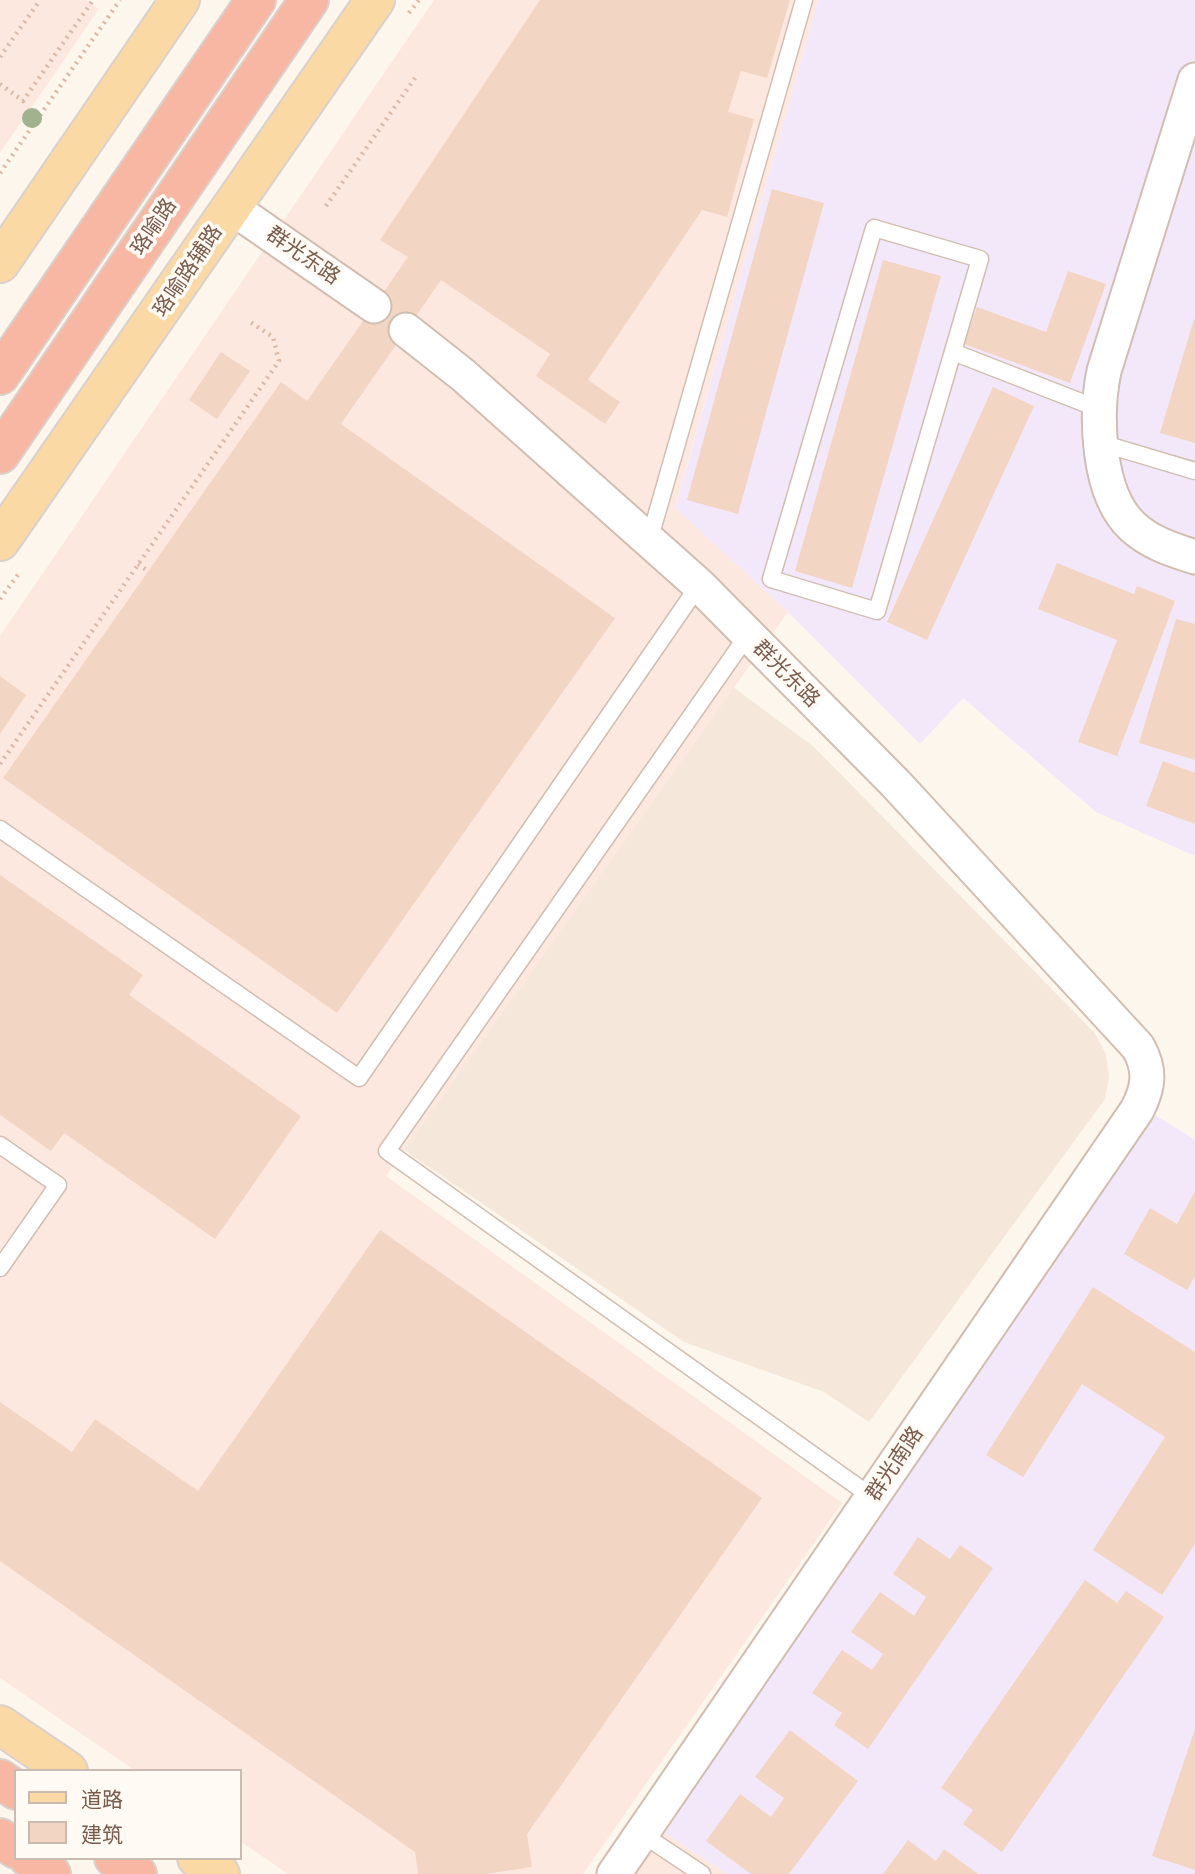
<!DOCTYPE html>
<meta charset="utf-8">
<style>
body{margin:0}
#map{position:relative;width:1195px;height:1874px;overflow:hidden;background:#fdf6ec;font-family:Montserrat,"Noto Sans SC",sans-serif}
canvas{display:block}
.legend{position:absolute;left:14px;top:1769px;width:228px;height:91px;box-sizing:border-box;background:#fffaf3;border:2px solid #cabbb1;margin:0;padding:9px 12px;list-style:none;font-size:21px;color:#7a5c4d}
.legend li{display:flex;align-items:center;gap:14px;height:35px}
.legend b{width:35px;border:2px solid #cabbb1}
</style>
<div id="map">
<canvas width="1195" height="1874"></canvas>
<ul class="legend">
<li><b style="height:9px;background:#fbd9a5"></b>道路</li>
<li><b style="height:19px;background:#f3d5c3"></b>建筑</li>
</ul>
</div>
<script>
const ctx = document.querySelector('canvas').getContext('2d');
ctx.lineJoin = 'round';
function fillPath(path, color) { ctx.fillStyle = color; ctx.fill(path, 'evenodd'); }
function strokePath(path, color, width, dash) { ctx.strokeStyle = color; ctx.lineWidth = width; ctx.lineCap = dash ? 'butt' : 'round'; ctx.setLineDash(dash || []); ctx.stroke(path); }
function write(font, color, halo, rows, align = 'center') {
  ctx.font = font + ' Montserrat,"Noto Sans SC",sans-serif'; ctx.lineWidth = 7; ctx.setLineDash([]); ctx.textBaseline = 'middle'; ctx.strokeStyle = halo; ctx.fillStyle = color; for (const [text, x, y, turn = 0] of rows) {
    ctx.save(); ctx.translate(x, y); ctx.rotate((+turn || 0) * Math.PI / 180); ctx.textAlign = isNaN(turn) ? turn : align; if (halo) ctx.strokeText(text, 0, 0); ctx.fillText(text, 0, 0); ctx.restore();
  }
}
fillPath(new Path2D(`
 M733 687 814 747 1094 1032 1106 1054 1109 1077 1105 1099 869 1422 824 1392 684 1342 404 1150Z`), '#f5e8da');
fillPath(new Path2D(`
 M0 0H86L99 9 0 153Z
 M434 0H818L675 507 788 612 386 1176 842 1503 583 1874H288L240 1841V1771H136L0 1678V636Z
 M663 1832 727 1874H636Z`), '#fde8e0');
fillPath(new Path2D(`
 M818 0H1195V856L1096 812 963 698 920 744 788 612 675 508Z
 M1154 1114 1195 1140V1874H727L663 1832Z`), '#f3e8fa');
fillPath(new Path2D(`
 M540 0H790L767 78 741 71 728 112 754 119 727 217 702 210 588 380 620 402 605 424 536 376 550 354 441 280 341 424 615 618 337 1013 3 778 281 382 307 401 408 257 380 240Z
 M772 189 824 203 738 514 687 500Z
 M883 260 941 276 852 588 795 571Z
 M1068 271 1106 284 1070 383 964 344 977 307 1046 332Z
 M1194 319 1195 320V443L1160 433Z
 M221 352 250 371 217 419 189 400Z
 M993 387 1034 406 927 640 887 622Z
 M1057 563 1134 594 1137 586 1175 601 1117 756 1078 742 1117 640 1038 609Z
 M1176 619 1195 624V760L1139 743Z
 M0 676 26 695 0 734Z
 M1163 761 1195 773V824L1146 806Z
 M0 875 143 975 129 995 301 1116 215 1239 64 1133 51 1151 0 1115Z
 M1195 1191V1276L1187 1290 1124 1254 1150 1208 1177 1224Z
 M380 1230 762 1498 527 1834 532 1867 486 1874H418L415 1852 0 1561V1402L72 1452 95 1419 198 1491Z
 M1093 1287 1195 1352V1544L1162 1595 1093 1550 1165 1437 1082 1384 1023 1477 986 1455Z
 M918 1537 950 1559 960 1545 993 1568 868 1749 834 1725 842 1713 812 1693 842 1650 872 1670 883 1654 851 1632 880 1592 914 1616 926 1597 893 1574Z
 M1085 1580 1117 1603 1126 1591 1164 1617 1002 1852 963 1824 973 1810 941 1788Z
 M1195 1729V1870L1152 1856Z
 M790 1730 858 1781 789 1874H751L706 1841 740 1794 771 1817 784 1798 755 1777Z
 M908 1840 936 1861 944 1849 978 1874H883Z`), '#f3d5c3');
const lane = new Path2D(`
 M874 228 980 259 877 611 771 579Z
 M953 352 1099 409
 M1101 443 1195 471
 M649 541 804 0
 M747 636 387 1151 872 1497
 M0 829 359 1078 699 585
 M0 1145 58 1185 0 1268
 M642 1834 702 1874`);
const street = new Path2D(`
 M1195 80 1104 371C1095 415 1097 493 1132 526 1150 543 1173 550 1195 557
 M231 207 374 306
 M406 330 463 375 699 585 896 784 1138 1047C1151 1070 1149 1087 1137 1110L614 1874`);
const primary = new Path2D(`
 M0 263 180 0
 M0 541 375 0
 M0 1725 68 1771
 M197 1858 220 1874`);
const highway = new Path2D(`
 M0 375 256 0
 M0 454 309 0
 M0 1779 16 1790
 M0 1838 16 1849
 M29 1858 51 1874
 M114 1858 137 1874`);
strokePath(lane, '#d1beb0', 19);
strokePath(street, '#d1beb0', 37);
strokePath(primary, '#dad1cd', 42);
strokePath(highway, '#dad1cd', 42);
strokePath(new Path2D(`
 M409 13 419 0
 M0 57 40 0
 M0 84 23 101 93 0
 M0 173 120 0
 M326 206 415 78
 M138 564 148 571
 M0 599 20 572
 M0 764 279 361 273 337 247 320`), '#d9b8a5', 4.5, [2, 5]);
strokePath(lane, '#fff', 16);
strokePath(street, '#fff', 33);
strokePath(primary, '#fbd9a5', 38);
strokePath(highway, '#f7b7a3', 38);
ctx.fillStyle = '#a0b28e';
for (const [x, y] of [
 [32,118]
]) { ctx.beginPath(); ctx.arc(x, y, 10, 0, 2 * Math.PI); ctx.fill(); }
write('21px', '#7a5c4d', '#fffaf3', [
 ["珞喻路",154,227,-56],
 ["群光东路",303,256,35],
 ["珞喻路辅路",188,271,-56],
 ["群光东路",786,674,45],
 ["群光南路",895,1464,-56]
]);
</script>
